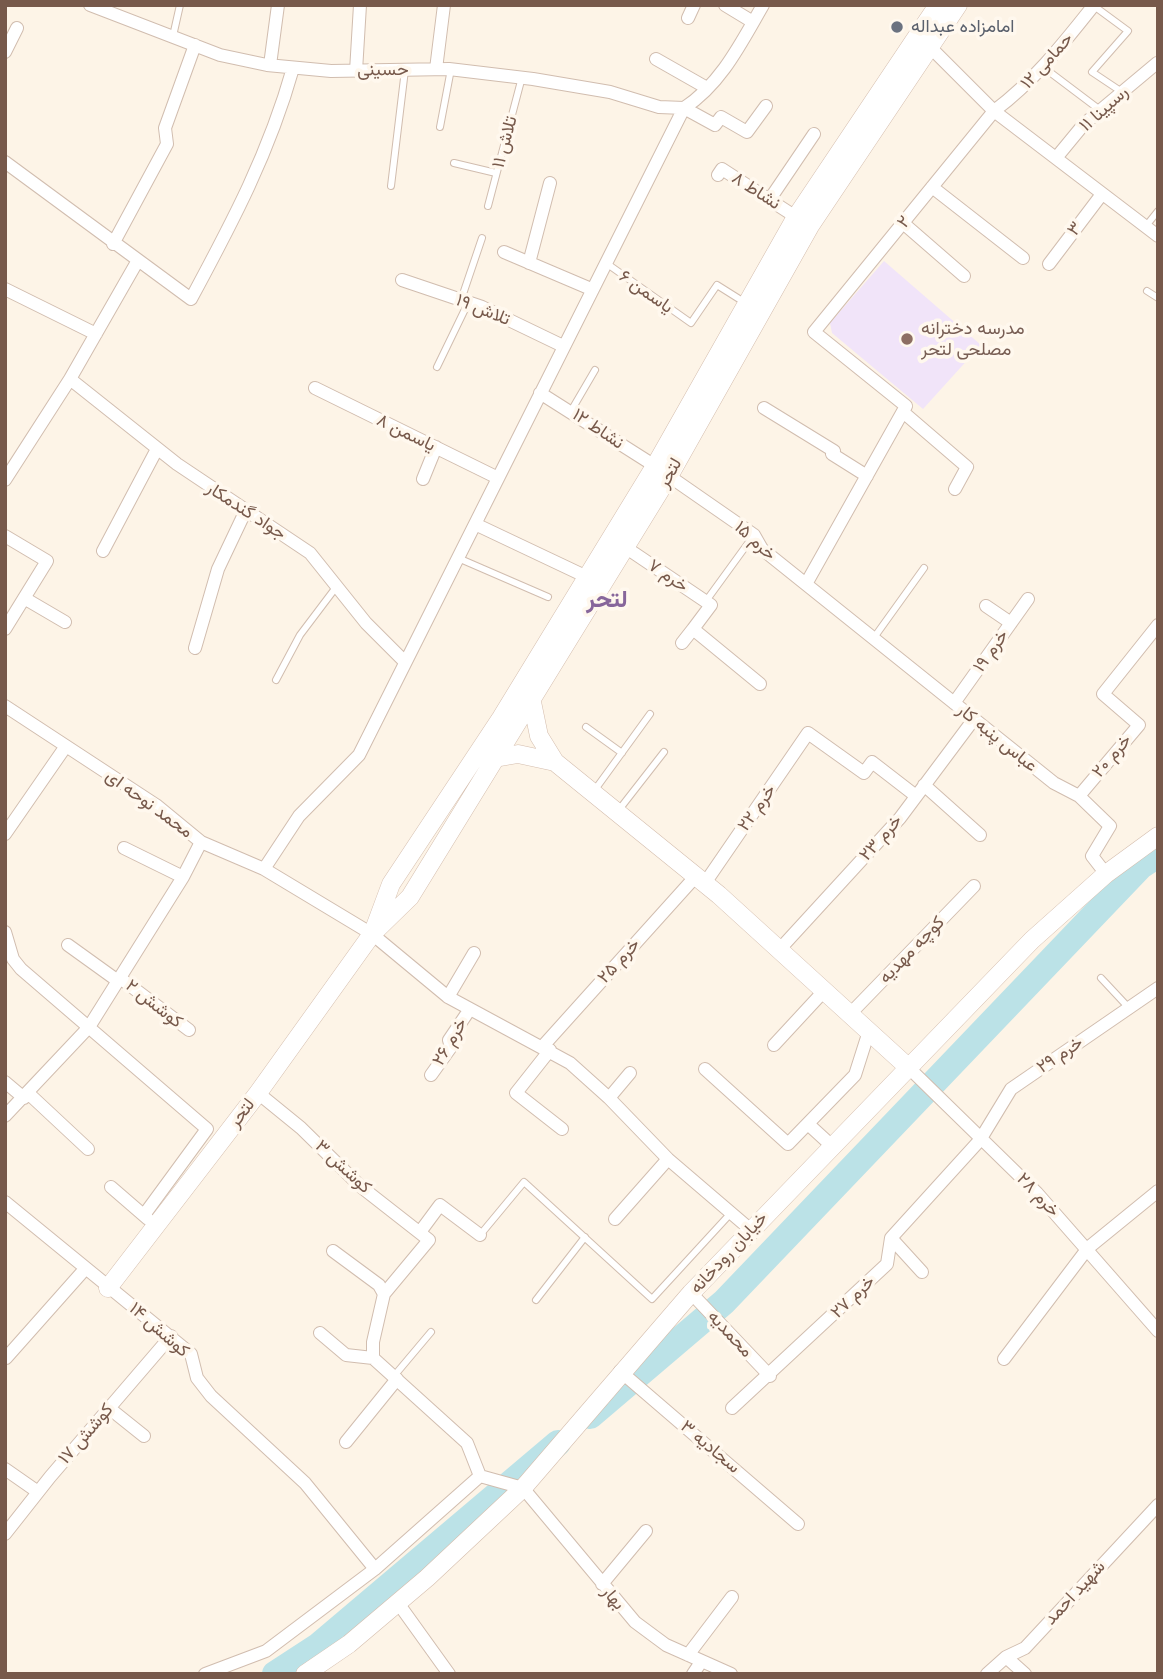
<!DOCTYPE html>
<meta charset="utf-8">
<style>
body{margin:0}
#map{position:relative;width:1163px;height:1679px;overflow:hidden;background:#fdf4e7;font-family:"Open Sans",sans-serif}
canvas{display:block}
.frame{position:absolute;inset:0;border:7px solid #77594b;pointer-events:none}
</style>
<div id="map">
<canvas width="1163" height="1679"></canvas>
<div class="frame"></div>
</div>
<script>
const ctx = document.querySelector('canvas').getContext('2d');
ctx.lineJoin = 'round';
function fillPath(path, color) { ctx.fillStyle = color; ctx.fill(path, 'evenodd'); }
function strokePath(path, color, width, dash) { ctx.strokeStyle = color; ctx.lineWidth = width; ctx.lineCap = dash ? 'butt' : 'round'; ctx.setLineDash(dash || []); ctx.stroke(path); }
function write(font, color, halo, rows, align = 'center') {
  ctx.font = font + ' "Open Sans",Vazirmatn,sans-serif'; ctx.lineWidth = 7; ctx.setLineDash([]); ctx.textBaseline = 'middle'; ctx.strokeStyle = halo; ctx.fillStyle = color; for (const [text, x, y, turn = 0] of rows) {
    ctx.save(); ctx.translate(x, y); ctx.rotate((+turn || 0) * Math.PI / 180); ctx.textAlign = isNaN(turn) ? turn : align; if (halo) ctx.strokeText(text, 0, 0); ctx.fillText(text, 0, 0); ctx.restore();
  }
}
fillPath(new Path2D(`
 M884 261 981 345 923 409 832 333 830 323Z`), '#f1e4f9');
strokePath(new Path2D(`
 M590 1416 724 1302 1141 866 1158 855
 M275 1674 318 1646 558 1443`), '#bbe2e7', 26);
const lane = new Path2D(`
 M1094 6 1128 31 1092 72 1122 92
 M173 36 180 5
 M1043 67 1100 110
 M440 127 451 69
 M454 163 496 173
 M391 186 405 70
 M488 206 522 77
 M1146 226 1158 211
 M606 263 691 323 717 285 744 302
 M1147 291 1158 298
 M461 300 482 238
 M437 367 468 303
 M571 411 595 370
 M458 558 548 597
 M706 601 754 535
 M873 639 924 568
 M276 680 300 635 337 586
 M586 727 622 753
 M594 791 650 714
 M618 811 664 752
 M1101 978 1129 1008
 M480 1235 524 1182 652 1299 731 1213
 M536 1300 585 1237
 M394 1376 431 1332`);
const street = new Path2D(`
 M90 5 220 55 267 65 331 71 449 69 533 79 610 92 659 107 684 108 715 125 721 117 747 132 766 106
 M725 5 753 22
 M688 18 694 5
 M931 48 994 111 1158 236
 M5 52 17 28
 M656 59 707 88
 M270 65 278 5
 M436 69 444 5
 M356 71 360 5
 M1056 158 1084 124 1157 63
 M5 162 191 299C233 221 269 153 293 68
 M718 175 722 169 796 217
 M932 187 1023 258
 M770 199 814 134
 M903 223 964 276
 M113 244 167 144 165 128 195 45
 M504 252 591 289
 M529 263 550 183
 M1049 264 1102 194
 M402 280 482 307 563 346
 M5 289 96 334
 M70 379 177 464 310 553 366 623 404 661
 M315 388 498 478
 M540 393 655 466
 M764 408 834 451 832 454 867 476
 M903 412 967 467 955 489
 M669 476 754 535 762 549 1054 783 1079 796 1110 826 1092 856 1106 874
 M423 479 436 447
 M5 480 70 379 137 262
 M475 524 587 577
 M5 536 47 561 5 629
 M625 547 711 605 693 629 760 684
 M103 551 157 449
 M806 584 906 406 814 332 994 111C1034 81 1063 44 1094 5
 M24 598 65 622
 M986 606 1011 623
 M682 643 693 629
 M195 648 218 569 246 510
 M954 703 1028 599
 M5 706 156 805 201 842 264 869 372 934 448 997 570 1063 609 1098 668 1159 751 1230
 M924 785 980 835
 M1079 796 1139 725 1103 694 1158 625
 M5 834 66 746
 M124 848 183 877
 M264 869 299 816 359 755 684 108C721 84 741 43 763 5
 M705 883 808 733 864 773 872 762 916 796
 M5 932 13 959 21 969 207 1129 144 1215
 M68 945 118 981
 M779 950 900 818 974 719
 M120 978 189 1030
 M448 997 474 953
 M850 1014 974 886
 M774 1045 824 991
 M543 1046 696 876
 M550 1050 516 1093 562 1129
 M909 1068 1037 1193 1158 1331
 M705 1069 788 1144 855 1075 869 1031
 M431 1075 451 1047 449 1040 470 1009
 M5 1082 24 1098
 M28 1093 88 1149
 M258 1093 301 1128 360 1186 429 1240 384 1294 373 1342V1358L467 1443 480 1476
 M609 1098 630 1073
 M5 1116 89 1027 183 877 201 842
 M808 1124 832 1146
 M111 1187 148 1219
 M5 1202 191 1354 197 1378 211 1396 305 1483 375 1569
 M615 1219 668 1159
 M420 1232 440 1205 480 1235
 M891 1238 922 1272
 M333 1251 379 1285 384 1294
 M691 1293 770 1376
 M320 1333 346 1355 373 1358
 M6 1358 85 1269
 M1004 1359 1088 1248 1158 1191
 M620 1371 798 1524
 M109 1408 144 1436
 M732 1408 887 1264 891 1238 980 1140 1011 1089 1158 988
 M346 1442 397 1379
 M5 1469 38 1492
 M5 1534 50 1477 171 1336
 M602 1584 646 1531
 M398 1603 449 1674
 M688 1655 732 1597
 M1006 1657 1025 1674
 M205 1674 266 1651 375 1569 480 1476 523 1488 635 1622 666 1645 731 1674
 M693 1674 701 1662
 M987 1674 1006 1657 1025 1648 1158 1505`);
const secondary = new Path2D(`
 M532 702 539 736 555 762
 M495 758 518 754 555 762 719 895 909 1068
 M375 927 391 884 501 718 655 466 796 217 938 5
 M108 1288 258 1093 372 934 410 897 669 476 810 226 958 5
 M305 1674 349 1644 427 1578 523 1488 691 1293 1032 940 1106 874 1158 836`);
strokePath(lane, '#d1bdaf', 8);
strokePath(street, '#d1bdaf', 14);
strokePath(secondary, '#d4bdad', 19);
strokePath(lane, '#fff', 6);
strokePath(street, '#fff', 12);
strokePath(secondary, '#fff', 18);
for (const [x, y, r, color] of [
 [897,27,7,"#6b7280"],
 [907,339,7,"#8d6e63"]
]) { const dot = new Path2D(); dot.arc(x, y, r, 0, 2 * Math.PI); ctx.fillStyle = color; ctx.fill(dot); strokePath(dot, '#fff8ee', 2.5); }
write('18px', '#5b616d', '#fff8ee', [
 ["امامزاده عبداله",911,27]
], 'left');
write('18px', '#77594b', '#fff8ee', [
 ["حمامی ۱۲",1047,61,-48],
 ["حسینی",383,70,-1],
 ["رسپینا ۱۱",1104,109,-42],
 ["تلاش ۱۱",505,142,-75],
 ["نشاط ۸",756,191,33],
 ["۲",904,222,-51],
 ["۳",1075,229,-53],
 ["یاسمن ۶",646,292,35],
 ["تلاش ۱۹",483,310,22],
 ["نشاط ۱۲",598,429,34],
 ["یاسمن ۸",406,433,26],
 ["لتحر",670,473,-60],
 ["جواد گندمکار",246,511,33],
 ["خرم ۱۵",755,541,42],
 ["خرم ۷",668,576,34],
 ["خرم ۱۹",991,651,-55],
 ["عباس پنبه کار",997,738,39],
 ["خرم ۲۰",1112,756,-50],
 ["محمد نوحه ای",149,804,36],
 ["خرم ۲۲",757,808,-55],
 ["خرم ۲۳",881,838,-49],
 ["کوچه مهدیه",912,950,-46],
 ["خرم ۲۵",619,961,-48],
 ["کوشش ۲",154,1004,38],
 ["خرم ۲۶",450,1042,-60],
 ["خرم ۲۹",1060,1055,-34],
 ["لتحر",242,1113,-53],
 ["کوشش ۳",343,1167,43],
 ["خرم ۲۸",1038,1195,46],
 ["خیابان رودخانه",729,1253,-47],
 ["خرم ۲۷",853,1297,-44],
 ["کوشش ۱۴",159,1330,41],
 ["محمدیه",730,1334,47],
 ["کوشش ۱۷",86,1434,-49],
 ["سجادیه ۳",710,1447,40],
 ["شهید احمد",1075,1593,-47],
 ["بهار",613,1598,50]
]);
write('18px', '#785e54', '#fff8ee', [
 ["مدرسه دخترانه",921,329],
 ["مصلحی لتحر",921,350]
], 'left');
write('bold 24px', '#87669b', '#fff8ee', [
 ["لتحر",607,600]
]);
</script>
